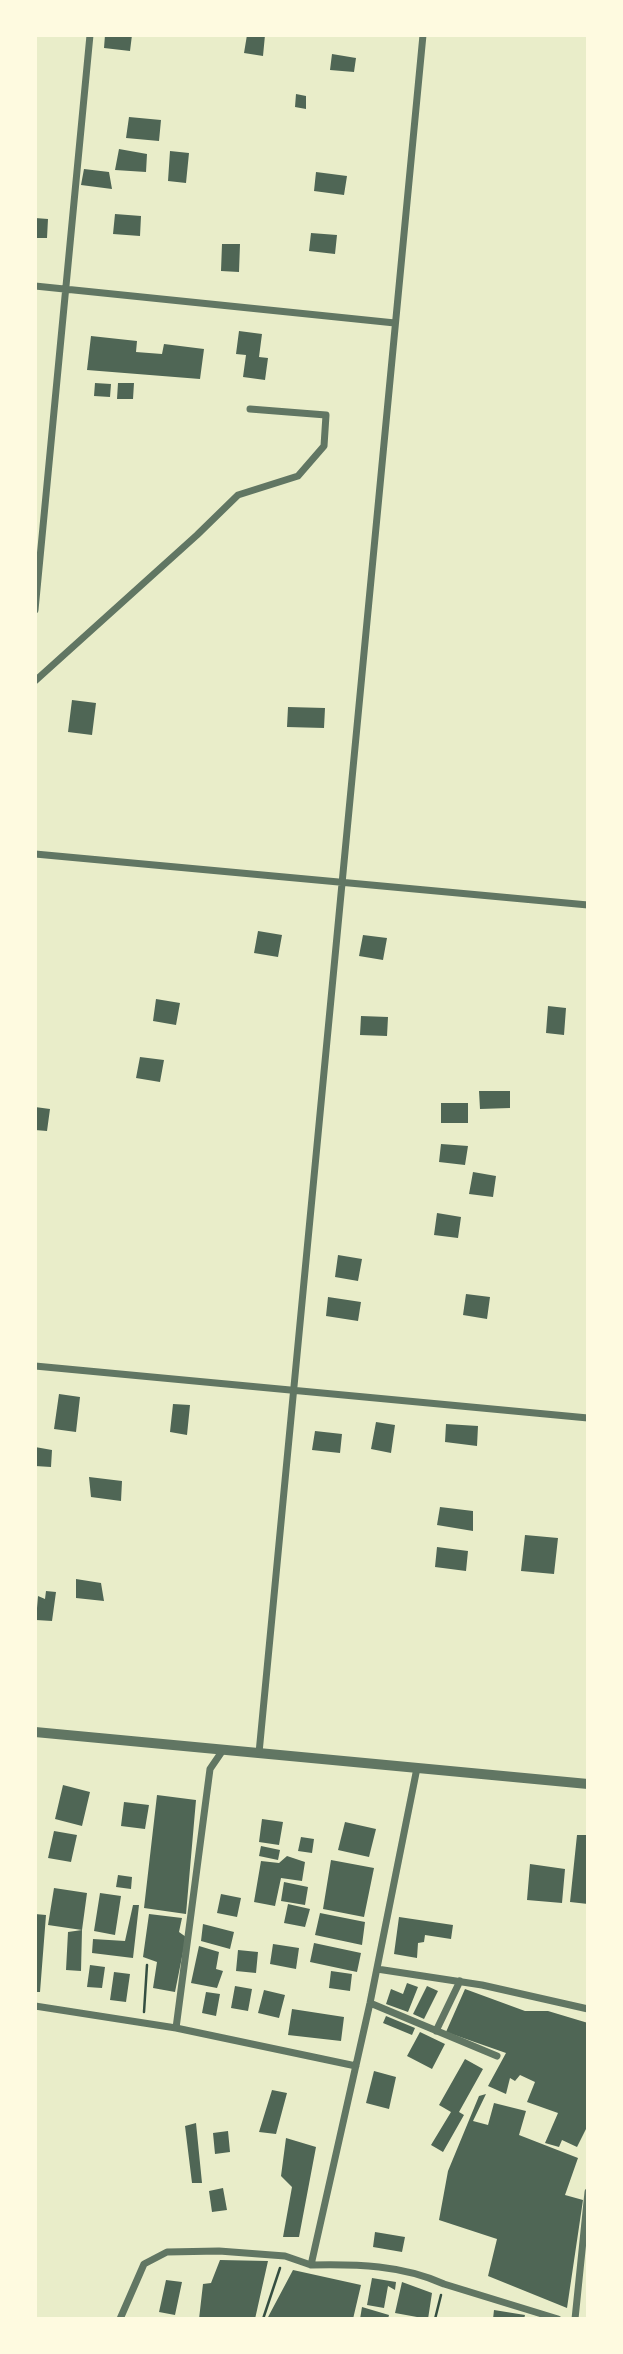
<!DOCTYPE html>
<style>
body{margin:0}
#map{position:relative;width:623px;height:2354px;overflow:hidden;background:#e9edc9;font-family:"PT Sans Narrow",sans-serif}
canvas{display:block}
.frame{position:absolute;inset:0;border:37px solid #fefae0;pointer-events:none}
</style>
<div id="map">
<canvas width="623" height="2354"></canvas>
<div class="frame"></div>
</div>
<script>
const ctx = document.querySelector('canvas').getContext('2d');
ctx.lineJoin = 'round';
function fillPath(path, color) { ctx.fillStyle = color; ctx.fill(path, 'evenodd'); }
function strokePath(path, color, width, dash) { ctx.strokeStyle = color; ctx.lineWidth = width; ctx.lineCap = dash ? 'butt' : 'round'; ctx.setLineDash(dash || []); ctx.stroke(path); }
fillPath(new Path2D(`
 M105 35H132L130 51 104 48Z
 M247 35H265L263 56 244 53Z
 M332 54 356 58 354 72 330 70Z
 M296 94 306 96V109L295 107Z
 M129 117 161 120 159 141 126 138Z
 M119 149 147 154 146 172 115 170Z
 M170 151 189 153 186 183 168 181Z
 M84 169 109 172 112 189 81 185Z
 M316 172 347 176 344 195 314 191Z
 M115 214 141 216 140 236 113 234Z
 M35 218 48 219 47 238H35Z
 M311 233 337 235 335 254 309 251Z
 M222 244H240L239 272 221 271Z
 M239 331 262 334 259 357 268 358 265 380 243 377 246 355 236 354Z
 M91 336 137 341 136 352 162 354 164 344 204 349 200 379 87 370Z
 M95 383 111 384 110 397 94 396Z
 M118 383H134L133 399H117Z
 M72 700 96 703 92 735 68 732Z
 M288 707 325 708 324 728 287 727Z
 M258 931 282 935 278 957 254 953Z
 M363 935 387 938 383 960 359 956Z
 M156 999 180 1003 176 1025 153 1021Z
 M548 1006 566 1008 564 1035 546 1033Z
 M361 1016 388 1017 387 1036 360 1035Z
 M140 1057 164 1060 160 1082 136 1078Z
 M479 1091H510V1108L480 1109Z
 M441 1103H468V1123H441Z
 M35 1107 50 1109 47 1131 35 1130Z
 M441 1144 468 1146 465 1165 439 1162Z
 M473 1172 496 1176 493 1197 469 1194Z
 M437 1213 461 1217 458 1238 434 1235Z
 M338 1255 362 1259 358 1281 335 1277Z
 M466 1294 490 1297 487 1319 463 1315Z
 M328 1297 361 1302 358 1321 326 1316Z
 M59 1394 80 1397 76 1432 54 1429Z
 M173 1404 190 1405 187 1435 170 1432Z
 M376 1422 395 1425 391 1453 371 1449Z
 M446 1424 478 1426 477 1446 445 1442Z
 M315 1431 342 1434 340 1453 312 1450Z
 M35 1447 52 1450 51 1467 35 1466Z
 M89 1477 122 1481 121 1501 91 1497Z
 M440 1507 473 1511V1531L437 1525Z
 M525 1535 558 1538 554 1574 521 1571Z
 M437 1547 468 1551 466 1571 435 1567Z
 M76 1579 101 1583 104 1601 76 1598Z
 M46 1591 56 1592 52 1621 36 1620 38 1596 45 1599Z
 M63 1785 90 1792 82 1826 55 1819Z
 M157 1795 196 1800 186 1914 144 1908Z
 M124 1802 149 1805 145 1829 121 1826Z
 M262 1819 283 1822 279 1845 259 1842Z
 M345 1822 376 1829 369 1857 338 1850Z
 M54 1831 77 1835 71 1862 48 1858Z
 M577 1835H588V1904L570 1902Z
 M301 1837 314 1839 312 1853 298 1851Z
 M261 1846 280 1850 278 1860 259 1856Z
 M287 1856 305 1862 302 1881 281 1878 275 1906 254 1902 261 1861 279 1863Z
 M331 1860 374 1868 364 1917 323 1909Z
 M530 1864 565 1869 562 1903 527 1900Z
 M118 1875 132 1877 131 1889 116 1887Z
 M284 1882 308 1887 305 1905 281 1901Z
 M54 1888 87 1893 82 1930 81 1971 66 1970 68 1932 82 1930 48 1925Z
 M100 1893 121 1896 115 1935 94 1931Z
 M221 1894 241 1898 237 1917 217 1913Z
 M288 1904 310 1909 305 1927 284 1923Z
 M133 1905H139L133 1958 92 1953 93 1939 125 1941Z
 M320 1913 365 1922 362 1945 315 1935Z
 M35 1914 46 1915 40 1992H35Z
 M149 1914 182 1918 179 1932 186 1937 175 1992 153 1988 157 1962 143 1957Z
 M399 1917 453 1925 451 1939 425 1935 424 1942 418 1943 417 1958 394 1954Z
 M203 1924 234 1932 230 1949 201 1941Z
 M314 1943 361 1953 357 1972 310 1962Z
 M273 1944 299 1948 296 1969 270 1964Z
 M199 1946 219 1952 216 1969 223 1971 217 1988 191 1983Z
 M238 1950 258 1952 256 1973 236 1971Z
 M90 1965 105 1967 102 1988 87 1987Z
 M331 1971 352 1974 350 1991 329 1988Z
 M114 1972 130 1974 126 2002 110 2000Z
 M407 1983 418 1987 408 2012 386 2004 391 1989 403 1994Z
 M235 1986 252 1989 248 2011 231 2008Z
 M427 1986 438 1991 424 2019 413 2014Z
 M465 1989 525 2011H548L588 2023V2125L577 2147 562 2140 559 2147 545 2143 558 2113 527 2102 535 2082 520 2075 515 2081 510 2078 506 2094 488 2086 506 2053 446 2032Z
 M264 1990 285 1995 279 2018 258 2013Z
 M206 1992 220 1994 216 2016 202 2013Z
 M292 2009 344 2017 341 2041 288 2035Z
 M386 2016 415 2028 412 2035 383 2023Z
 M420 2032 445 2044 432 2069 407 2056Z
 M465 2059 483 2069 459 2112 464 2115 443 2152 431 2145 451 2112 439 2105Z
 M374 2071 396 2077 389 2109 366 2103Z
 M272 2090 287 2093 276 2134 259 2132Z
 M486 2094 473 2121 488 2125 494 2103 526 2111 519 2135 578 2158 565 2195 583 2200 567 2308 488 2276 497 2239 439 2220 448 2171 479 2096Z
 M196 2123 202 2183H192L185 2126Z
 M228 2131 230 2152 215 2154 213 2133Z
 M286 2138 316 2147 299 2237H283L292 2187 281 2176Z
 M223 2188 227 2210 212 2212 209 2191Z
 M375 2232 405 2237 402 2252 373 2247Z
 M220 2260 268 2261 255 2319H199L203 2284 211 2283Z
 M293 2270 361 2285 353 2319H267Z
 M372 2278 396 2282 395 2290 388 2286 384 2308 367 2305Z
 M166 2280 182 2282 175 2315 159 2312Z
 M402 2282 432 2293 428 2319 395 2313Z
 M362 2307 389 2315 388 2319H360Z
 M494 2310 525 2315 524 2319H493Z`), '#4f6655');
strokePath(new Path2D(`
 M144 2012 147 1965
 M263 2319 280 2268
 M435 2319 441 2295`), '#344e41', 2.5);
strokePath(new Path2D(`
 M35 286 395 323
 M35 610 90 35
 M35 681 197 535 238 495 298 476 324 446 326 415 250 409
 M35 854 588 905
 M35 1366 588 1418
 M259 1753 423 35
 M417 1768 370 2003 311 2265C357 2264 402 2265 444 2284L558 2319
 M377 1969 482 1985 588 2009
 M370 2003 497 2056
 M35 2006 176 2028 356 2066
 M176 2028 210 1769 223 1750
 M436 2031 460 1981
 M120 2319 144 2264 167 2252 219 2251 285 2256 311 2265
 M575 2319 588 2192`), '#617663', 7);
strokePath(new Path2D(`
 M35 1732 588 1784`), '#617663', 10);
</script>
